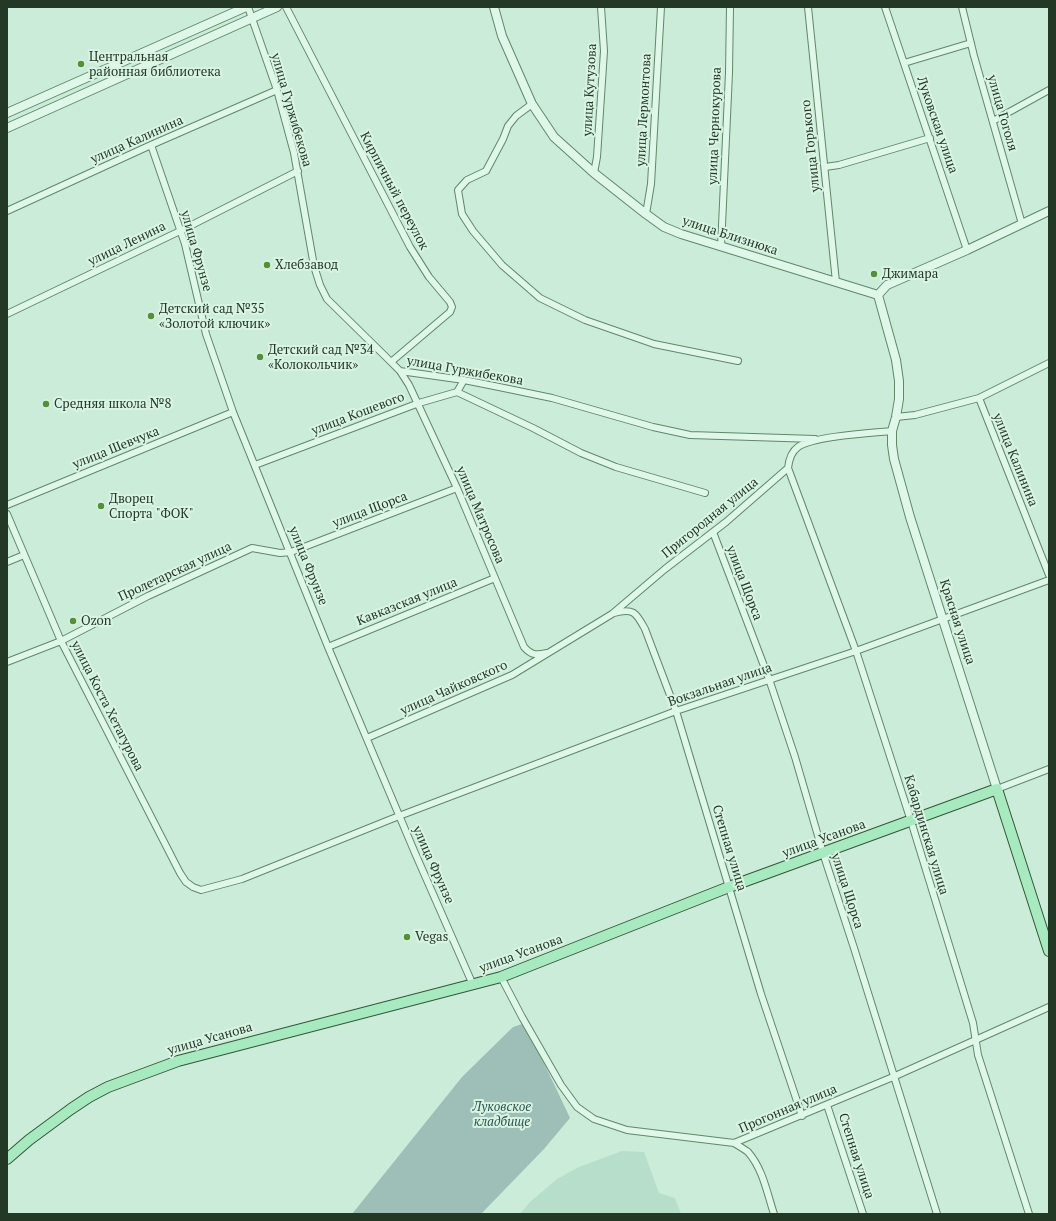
<!DOCTYPE html>
<meta charset="utf-8">
<style>
body{margin:0}
#map{position:relative;width:1056px;height:1221px;overflow:hidden;background:#cbecd8;font-family:"PT Serif",serif}
canvas{display:block}
.frame{position:absolute;inset:0;border:8px solid #233926;pointer-events:none}
</style>
<div id="map">
<canvas width="1056" height="1221"></canvas>
<div class="frame"></div>
</div>
<script>
const ctx = document.querySelector('canvas').getContext('2d');
ctx.lineJoin = 'round';
function fillPath(path, color) { ctx.fillStyle = color; ctx.fill(path, 'evenodd'); }
function strokePath(path, color, width, dash) { ctx.strokeStyle = color; ctx.lineWidth = width; ctx.lineCap = dash ? 'butt' : 'round'; ctx.setLineDash(dash || []); ctx.stroke(path); }
function write(font, color, halo, rows, align = 'center') {
  ctx.font = font + ' "PT Serif",serif'; ctx.lineWidth = 4; ctx.setLineDash([]); ctx.textBaseline = 'middle'; ctx.strokeStyle = halo; ctx.fillStyle = color; for (const [text, x, y, turn = 0] of rows) {
    ctx.save(); ctx.translate(x, y); ctx.rotate((+turn || 0) * Math.PI / 180); ctx.textAlign = isNaN(turn) ? turn : align; if (halo) ctx.strokeText(text, 0, 0); ctx.fillText(text, 0, 0); ctx.restore();
  }
}
fillPath(new Path2D(`
 M622 1151 644 1152 659 1193 675 1198 681 1214H520L530 1202 557 1179 579 1167Z`), '#b6decb');
fillPath(new Path2D(`
 M525 1023 570 1118 544 1149 481 1214H352L462 1077 513 1027Z`), '#9ebfb8');
const minor = new Path2D(`
 M248 7 277 90 294 153 314 266 320 285 327 299 385 356 400 371 409 385 457 488 524 647C532 656 537 655 547 653
 M286 7 410 247 429 277 450 302 452 307 450 312 391 362
 M808 7 836 282
 M885 7 967 250
 M962 7 974 56 1022 224
 M904 63 971 43
 M532 104 516 116 508 126 503 139 486 171 467 180 458 190 462 214 473 231 502 265 540 298 585 320 634 337 654 344 738 361
 M993 121 1049 90
 M151 145 185 244 206 334 233 412 328 647 415 853 473 985
 M825 167 839 165 930 138
 M594 173 597 157 604 51 601 7
 M7 211 151 145 277 90
 M646 214 651 184 661 7
 M721 247 729 73 730 7
 M7 314 180 231 298 171
 M400 371 464 380 499 387 552 398 653 427 690 435 815 439
 M457 392 533 428 581 453 616 467 705 493
 M979 398 1049 575
 M896 417 915 415 979 398 1049 363
 M255 465 419 403 457 392 464 380
 M788 468 856 651 911 821 973 1023 978 1055 1029 1214
 M7 505 233 412
 M7 514 61 641 180 873 186 882 193 887 201 890 242 879 399 816 676 711 856 651 1049 580
 M713 532 769 679 795 757 823 853 854 948 937 1214
 M7 562 24 555
 M614 613C633 608 636 612 645 629L676 711 761 994 802 1116
 M328 647 495 578
 M7 662 61 641 148 596 252 548 280 553 291 552 457 488
 M367 738 512 675 612 614 665 569 726 522 788 468C789 459 791 452 798 447 814 436 872 433 892 431
 M997 789 1049 769
 M501 977 522 1017 561 1085 577 1107 594 1119 627 1130 734 1143 893 1077 1049 1007
 M827 1105 863 1214
 M734 1143C739 1146 744 1149 748 1152 763 1169 767 1193 774 1214`);
const tertiary = new Path2D(`
 M494 7 502 36 532 104 554 137 594 173 646 214 664 227 681 234 878 295
 M7 113 246 7
 M7 128 277 7
 M878 295 896 360 899 381V399L896 417 892 431V445L894 459 910 517 997 789
 M878 295 887 285 967 250 1049 211`);
const primary = new Path2D(`
 M7 1159 29 1140 71 1109 89 1097 108 1087 178 1061 501 977 729 887 997 789 1049 951`);
strokePath(minor, '#618769', 8);
strokePath(tertiary, '#618769', 10);
strokePath(primary, '#345639', 12);
strokePath(minor, '#def7e8', 6);
strokePath(tertiary, '#def7e8', 8);
strokePath(primary, '#a8eac0', 10);
for (const [x, y, r, color] of [
 [81,64,4,"#549136"],
 [267,265,4,"#549136"],
 [874,274,4,"#549136"],
 [151,316,4,"#549136"],
 [260,357,4,"#549136"],
 [46,404,4,"#549136"],
 [101,506,4,"#549136"],
 [73,621,4,"#549136"],
 [407,937,4,"#549136"]
]) { const dot = new Path2D(); dot.arc(x, y, r, 0, 2 * Math.PI); ctx.fillStyle = color; ctx.fill(dot); strokePath(dot, '#daf4e4', 1.5); }
write('13px', '#233926', '#daf4e4', [
 ["Центральная",89,57],
 ["районная библиотека",89,72],
 ["Хлебзавод",275,265],
 ["Джимара",882,274],
 ["Детский сад №35",159,309],
 ["«Золотой ключик»",159,324],
 ["Детский сад №34",268,350],
 ["«Колокольчик»",268,365],
 ["Средняя школа №8",54,404],
 ["Дворец",109,499],
 ["Спорта \"ФОК\"",109,514],
 ["Ozon",81,621],
 ["Vegas",415,937]
], 'left');
write('13px', '#233926', '#daf4e4', [
 ["улица Кутузова",590,90,-87],
 ["улица Гуржибекова",291,110,74],
 ["улица Лермонтова",644,110,-87],
 ["улица Гоголя",1002,113,74],
 ["Луковская улица",937,125,71],
 ["улица Чернокурова",715,126,-88],
 ["улица Калинина",137,140,-24],
 ["улица Горького",811,146,-96],
 ["Кирпичный переулок",394,191,62],
 ["улица Близнюка",730,236,18],
 ["улица Ленина",127,244,-26],
 ["улица Фрунзе",196,251,74],
 ["улица Гуржибекова",465,371,10],
 ["улица Кошевого",358,414,-21],
 ["улица Шевчука",116,448,-22],
 ["улица Калинина",1015,460,68],
 ["улица Щорса",370,510,-21],
 ["улица Матросова",480,515,67],
 ["Пригородная улица",710,518,-39],
 ["улица Фрунзе",308,566,68],
 ["Пролетарская улица",175,572,-25],
 ["улица Щорса",744,583,69],
 ["Кавказская улица",407,602,-22],
 ["Красная улица",957,622,72],
 ["Вокзальная улица",720,685,-19],
 ["улица Чайковского",454,688,-24],
 ["улица Коста Хетагурова",107,706,63],
 ["Кабардинская улица",926,835,73],
 ["улица Усанова",824,839,-20],
 ["Степная улица",729,848,73],
 ["улица Фрунзе",433,865,66],
 ["улица Щорса",847,891,72],
 ["улица Усанова",521,954,-20],
 ["улица Усанова",210,1039,-16],
 ["Прогонная улица",788,1109,-23],
 ["Степная улица",856,1156,72]
]);
write('italic 13px', '#2b5451', '#daf4e4', [
 ["Луковское",502,1107],
 ["кладбище",502,1122]
]);
</script>
